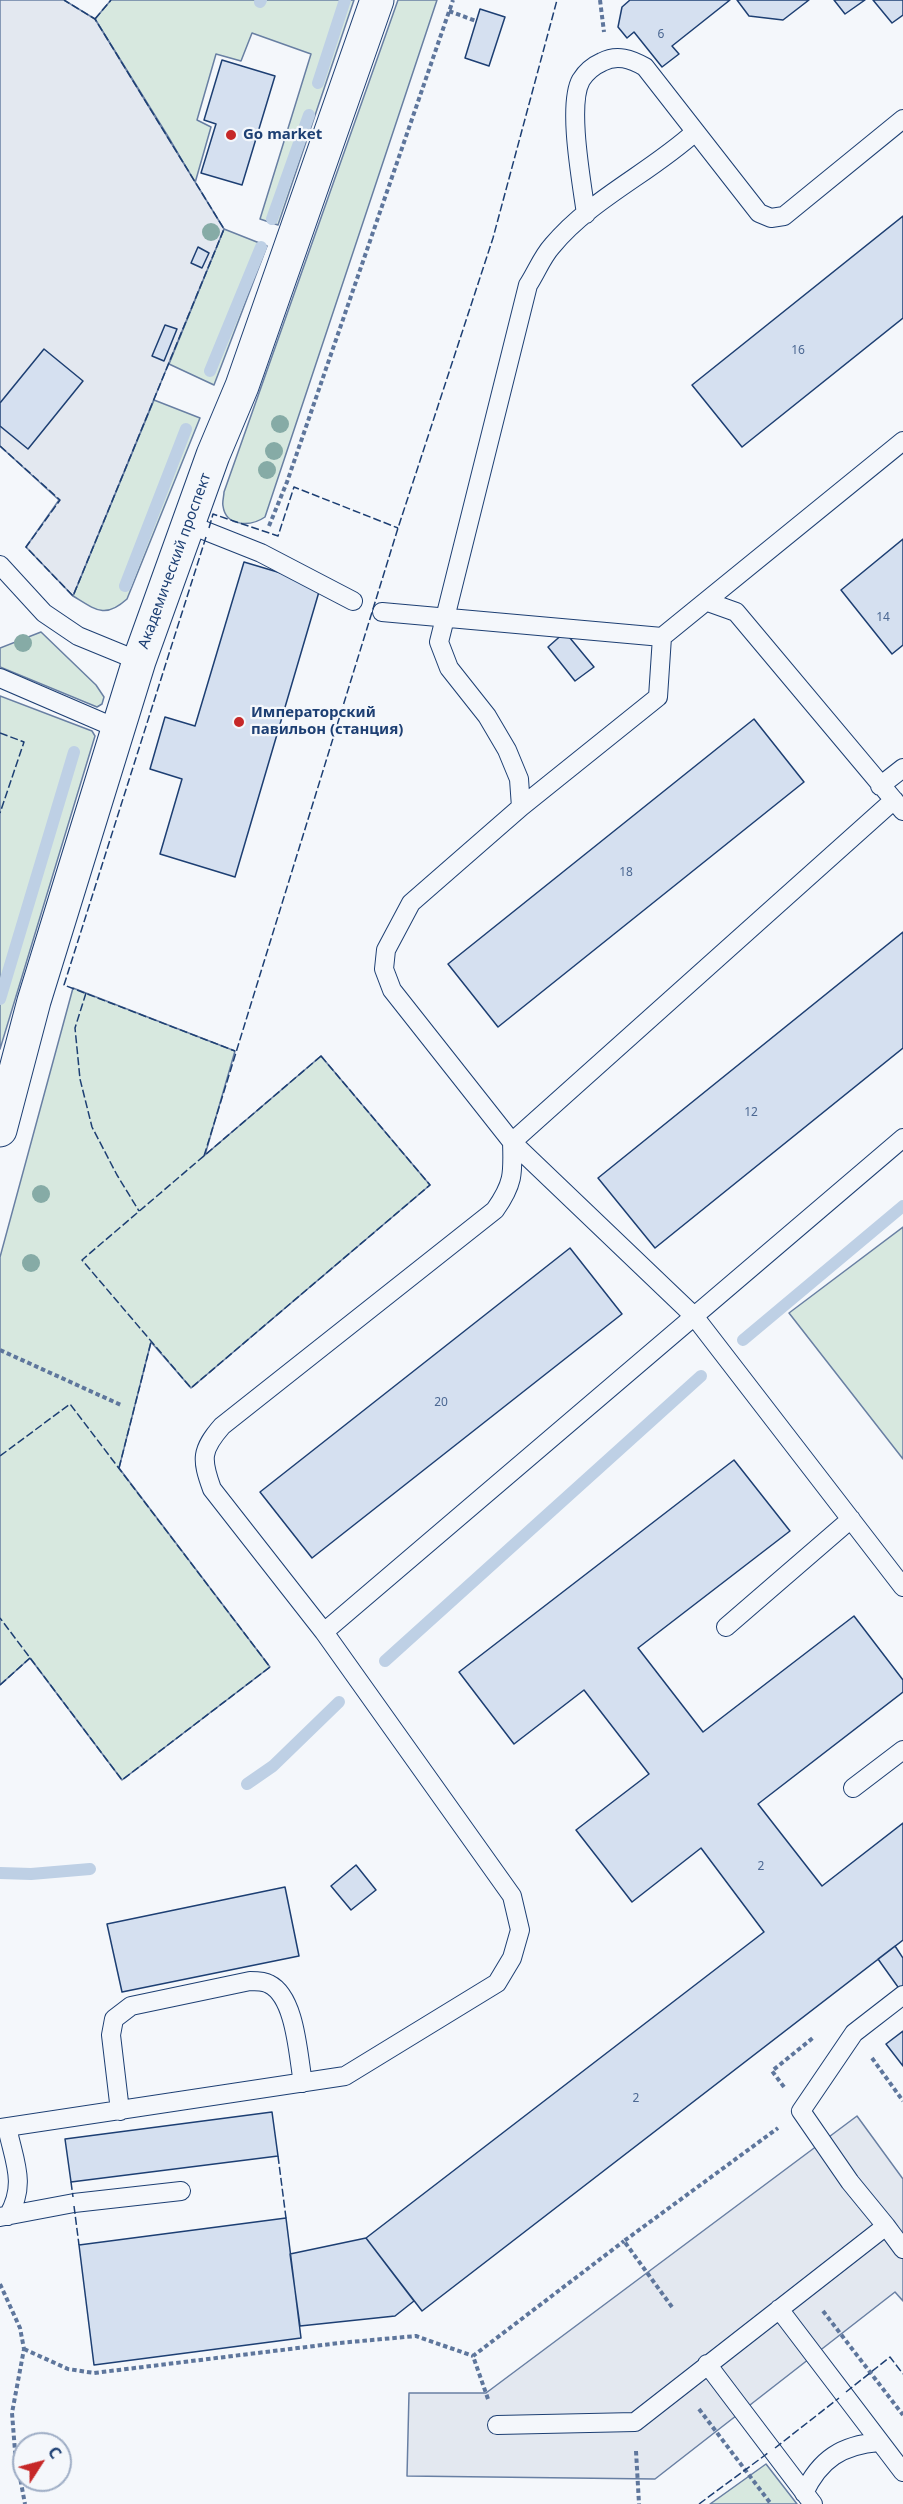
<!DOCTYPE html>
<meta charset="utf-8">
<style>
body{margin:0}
#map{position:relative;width:903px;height:2504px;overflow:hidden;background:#f4f7fb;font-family:"Noto Sans",sans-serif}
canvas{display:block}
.north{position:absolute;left:12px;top:2432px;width:60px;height:60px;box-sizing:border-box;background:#f4f7fb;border:2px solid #9eadc5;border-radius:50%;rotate:54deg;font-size:16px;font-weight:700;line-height:24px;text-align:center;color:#1d3f73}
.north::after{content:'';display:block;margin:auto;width:21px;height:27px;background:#c62828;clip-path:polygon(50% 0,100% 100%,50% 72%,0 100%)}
</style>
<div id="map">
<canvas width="903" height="2504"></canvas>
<div class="north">С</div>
</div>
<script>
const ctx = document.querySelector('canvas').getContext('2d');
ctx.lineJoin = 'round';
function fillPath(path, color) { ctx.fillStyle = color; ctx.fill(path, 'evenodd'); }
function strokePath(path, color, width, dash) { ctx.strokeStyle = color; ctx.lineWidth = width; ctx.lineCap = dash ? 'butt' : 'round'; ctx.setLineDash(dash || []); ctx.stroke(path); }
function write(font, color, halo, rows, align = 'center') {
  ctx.font = font + ' "Noto Sans",sans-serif'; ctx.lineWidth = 4.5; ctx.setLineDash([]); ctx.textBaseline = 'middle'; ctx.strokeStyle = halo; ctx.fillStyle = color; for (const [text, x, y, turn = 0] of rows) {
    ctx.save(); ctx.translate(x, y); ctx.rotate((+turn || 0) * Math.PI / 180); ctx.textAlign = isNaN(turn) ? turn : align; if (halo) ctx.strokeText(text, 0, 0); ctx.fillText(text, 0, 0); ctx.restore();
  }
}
const green = new Path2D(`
 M111 0H354L278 225 260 219 311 54 252 33 241 61 216 54 197 120 211 127 195 183 169 138 95 19Z
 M398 0H437L265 517C252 526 226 528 223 506 222 502 224 496 224 492Z
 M224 229 267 246 214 385 169 364Z
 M154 400 200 418 127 599C105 619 96 610 73 596Z
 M41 632 96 685 104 697 102 704 97 707 0 667V648Z
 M0 696 92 731 95 736 0 1049Z
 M73 988 235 1051 205 1155 321 1056 430 1185 191 1388 151 1342 119 1468 270 1667 122 1780 30 1658 0 1685V1257Z
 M903 1227V1459L789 1313Z
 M766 2464 797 2504H710Z`);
fillPath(green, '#d7e8df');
strokePath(green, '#687fa3', 1.5);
const parking = new Path2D(`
 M0 0H64L95 19 224 229 73 596 26 547 59 500 0 446Z
 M857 2116 903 2179V2301L895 2292 655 2479 407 2476 409 2393H486Z`);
fillPath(parking, '#e3e8f0');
strokePath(parking, '#687fa3', 1.5);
strokePath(new Path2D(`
 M260 2 261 0
 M318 83 345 0
 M272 219 309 115
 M210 371 261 247
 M125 586 186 429
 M0 999 74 752
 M743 1340 903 1206
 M385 1661 701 1376
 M247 1784 273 1766 339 1702
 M0 1873 31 1874 90 1869`), '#bed0e5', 12);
const building = new Path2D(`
 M630 0H730L672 46 679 54 662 67 634 32 627 38 618 27 622 7Z
 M737 0H809L783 20 749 16Z
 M834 0H865L845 14Z
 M873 0H903V15L892 23Z
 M480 9 505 17 489 66 465 58Z
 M222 60 275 76 242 185 201 173 216 124 204 120Z
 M903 216V318L742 447 692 385Z
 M198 247 209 253 202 268 191 263Z
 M165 325 177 329 164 361 152 356Z
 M44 349 83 381 28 449 0 426V403Z
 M903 539V645L892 654 841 590Z
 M244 562 321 585 235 877 160 854 182 779 150 769 165 717 195 726Z
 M565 632 594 667 575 681 548 647Z
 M754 719 804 782 498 1027 448 964Z
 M903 932V1048L655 1248 598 1178Z
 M570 1248 622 1314 312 1558 260 1492Z
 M734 1460 790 1531 638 1648 703 1732 854 1616 903 1680V1692L758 1804 822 1886 903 1823V1940L422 2311 366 2238 764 1932 701 1848 632 1902 576 1830 649 1774 584 1690 514 1744 459 1672Z
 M356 1865 376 1890 351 1910 331 1886Z
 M285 1887 299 1956 122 1992 107 1924Z
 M895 1946 903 1958V1994L878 1959Z
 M903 2031V2066L886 2044Z
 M272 2112 278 2156 71 2182 65 2139Z
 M286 2218 301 2338 94 2365 79 2245Z
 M366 2238 414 2301 395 2316 300 2326 290 2254Z`);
fillPath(building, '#d5e0f0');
strokePath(building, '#1d3f73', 1.5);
const service = new Path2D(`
 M586 214C582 184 567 105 581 80 586 72 593 66 602 62 617 54 631 59 645 67L759 213 771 218 784 216 903 119
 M188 524 261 553 353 601
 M0 565 44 613 78 636 139 661
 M708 602 736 612 903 811
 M382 612 662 637 903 441
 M662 637 658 697 521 807 411 903 386 950 384 969 392 990 512 1142 694 1316 903 1587
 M0 678 116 728
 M880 786 903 768
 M521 807 519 779 507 750 487 716 449 668 439 642 528 285C536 273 542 257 552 246 591 199 650 173 695 132
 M726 1627 851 1519
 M324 1632 903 1138
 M853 1788 903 1750
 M120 2111 111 2035 114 2019 131 2006 250 1981C256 1981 264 1981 269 1984 296 1997 298 2056 303 2083
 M7 2127C14 2161 27 2184 8 2216
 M0 2128 345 2076 497 1983 512 1958 520 1930 512 1896 324 1632 212 1489C201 1459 201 1450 222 1426L495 1210C514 1183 513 1173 512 1142L894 800
 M0 2217 74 2203 181 2191
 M886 2226 903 2249
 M779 2309 903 2472
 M707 2364 813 2504
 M497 2425 635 2422 886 2226 850 2182 801 2111 854 2033 903 1995
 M804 2493C820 2459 842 2445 879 2442`);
const minor = new Path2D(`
 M0 1130 34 1001 139 661 213 455 242 386 377 0`);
strokePath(service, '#1d3f73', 20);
strokePath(minor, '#1d3f73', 35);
strokePath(new Path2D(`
 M600 0 604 32
 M449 11 476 21
 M269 526 287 482 453 0
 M0 1350 121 1405
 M872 2058 903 2101
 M784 2087 772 2071 814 2037
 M0 2284 20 2328 24 2349 12 2413 15 2451 25 2504
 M672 2307 624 2241 778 2128
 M823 2311 903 2415
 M24 2349 68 2369 94 2373 339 2343 416 2336 473 2356
 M488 2399 473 2356 624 2241
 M699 2409 771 2504
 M636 2451 639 2504`), '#5e769c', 4, [4.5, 3]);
strokePath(service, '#f4f7fb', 18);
strokePath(minor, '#f4f7fb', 33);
strokePath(new Path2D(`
 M95 19 111 0
 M0 446 60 500 26 547 73 596 224 229 95 19 64 0
 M209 528 213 514 278 536 294 487 398 528
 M206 537 64 985 235 1051
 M0 733 24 742 0 813
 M86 993 75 1028 80 1079 92 1127 117 1175 139 1211
 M321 1056 430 1185 191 1388 82 1260Z
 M204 1156 398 528 493 238 557 0
 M0 1456 70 1404 270 1667 122 1780 0 1618
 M119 1468 151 1342
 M0 1685 30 1658
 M278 2156 286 2218
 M71 2182 73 2197
 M74 2206 79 2245
 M846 2392 890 2357 903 2374
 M775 2448 839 2398
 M699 2504 768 2453`), '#1d3f73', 1.5, [8, 3]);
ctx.fillStyle = '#86aba6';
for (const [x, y] of [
 [211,232],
 [280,424],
 [274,451],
 [267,470],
 [23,643],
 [41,1194],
 [31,1263]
]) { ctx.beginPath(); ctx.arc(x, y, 9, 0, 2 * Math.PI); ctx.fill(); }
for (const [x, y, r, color] of [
 [231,135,6,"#c62828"],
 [239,722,6,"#c62828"]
]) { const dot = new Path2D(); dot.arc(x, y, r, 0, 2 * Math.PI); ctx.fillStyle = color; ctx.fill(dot); strokePath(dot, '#f4f7fb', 2); }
write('12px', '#4b6792', null, [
 ["6",661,35],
 ["16",798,351],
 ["14",883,618],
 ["18",626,873],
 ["12",751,1113],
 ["20",441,1403],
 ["2",761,1867],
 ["2",636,2099]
]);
write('bold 15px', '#1d3f73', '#f4f7fb', [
 ["Go market",243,135],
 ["Императорский",251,713],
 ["павильон (станция)",251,730]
], 'left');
write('15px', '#1d3f73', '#f4f7fb', [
 ["Академический проспект",175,561,-70]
]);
</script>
